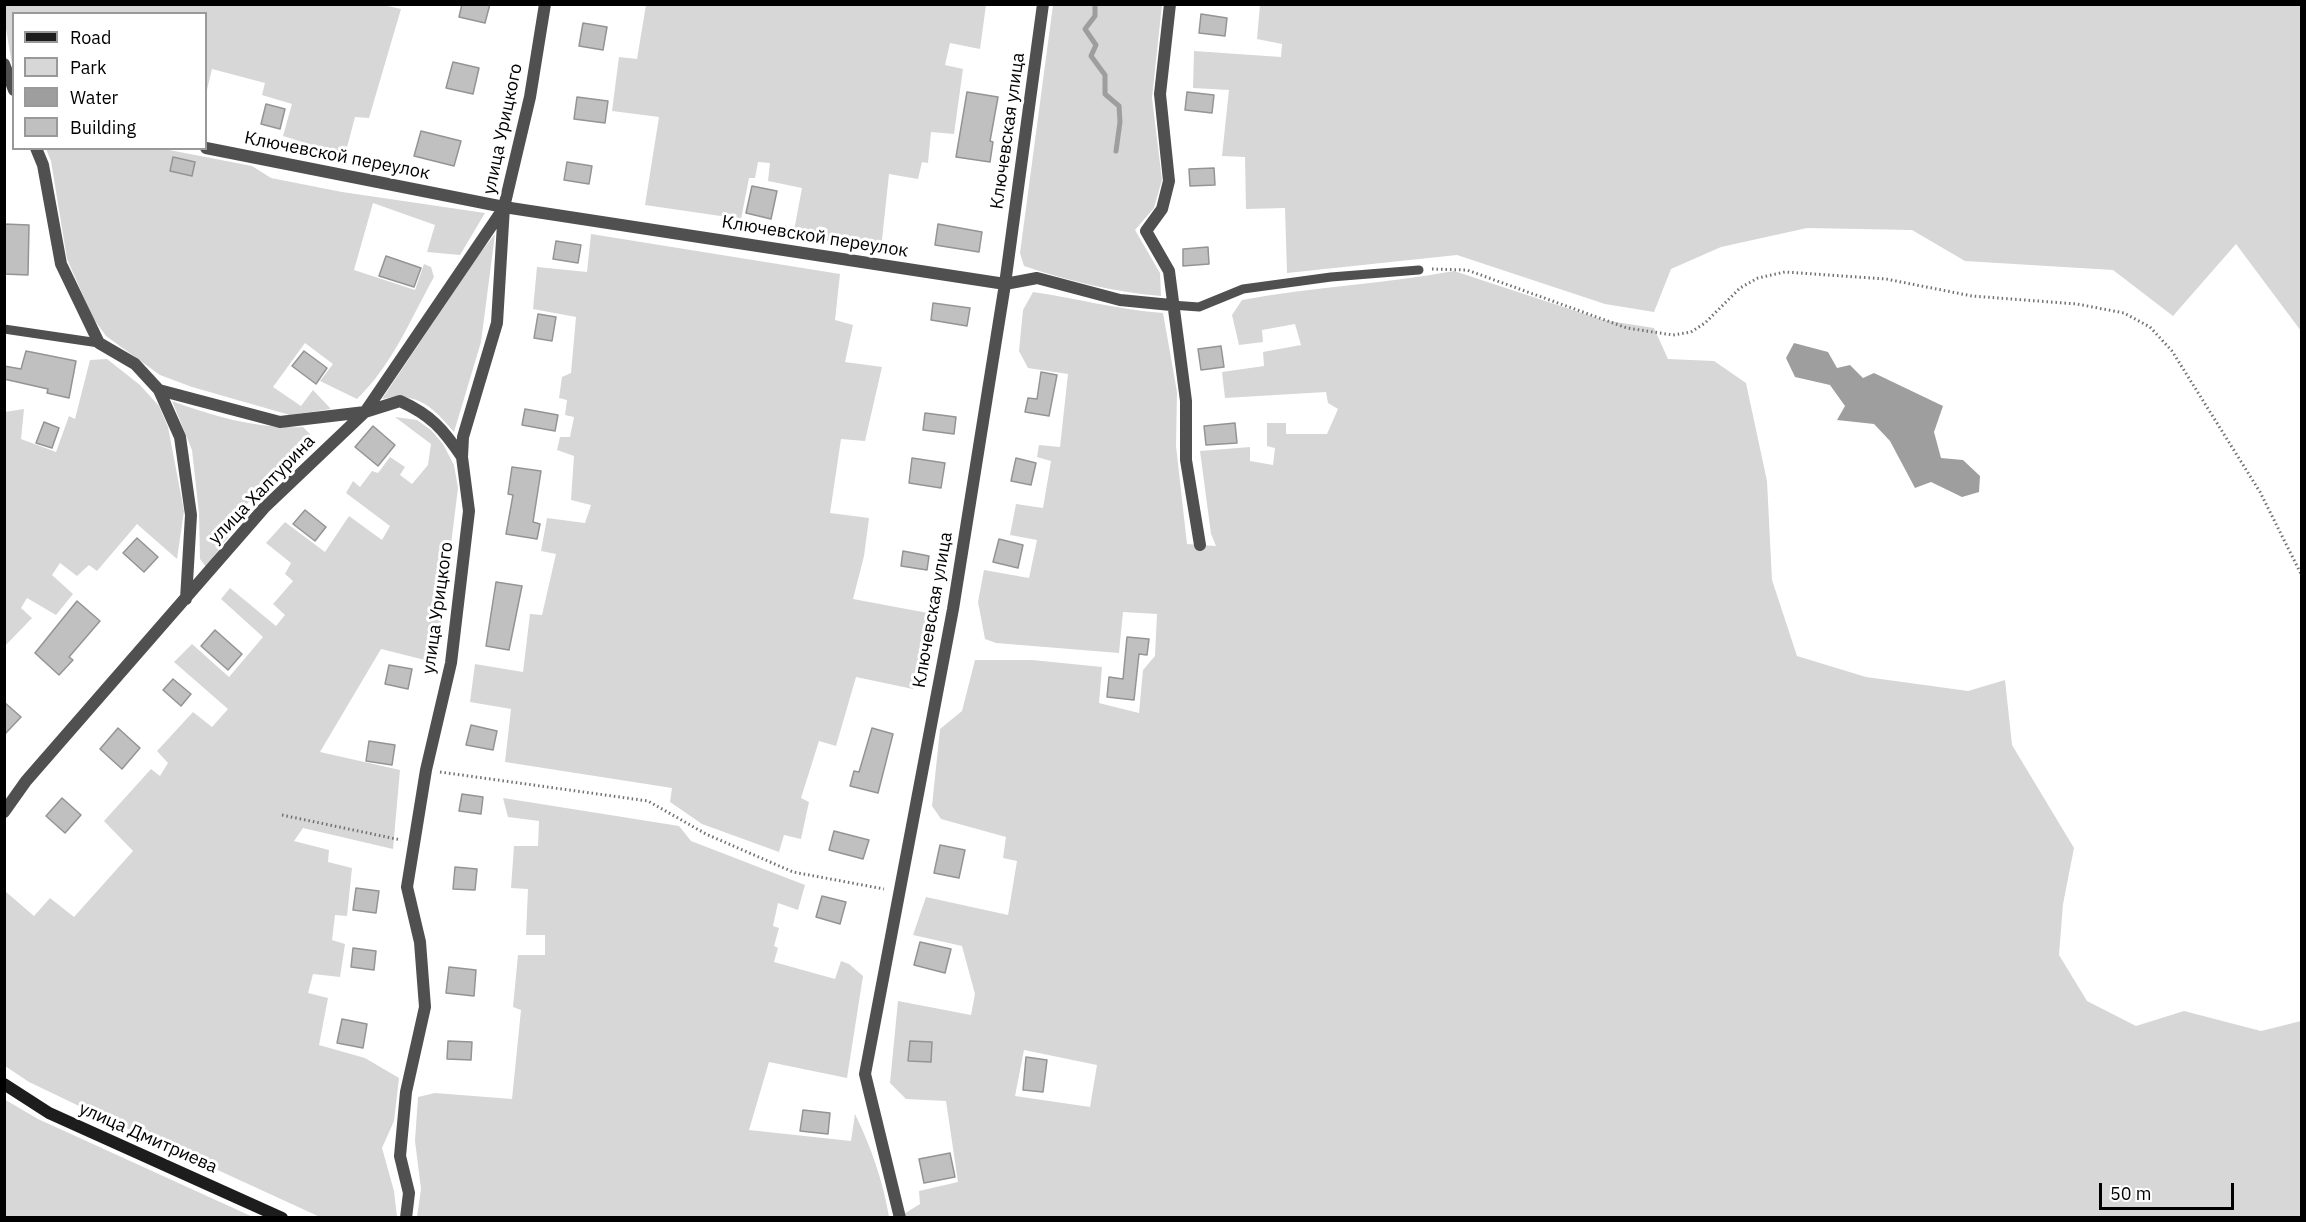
<!DOCTYPE html>
<meta charset="utf-8">
<style>
body{margin:0}
#map{position:relative;width:2306px;height:1222px;overflow:hidden;background:#fff;font-family:"IBM Plex Sans",sans-serif}
canvas{display:block}
.frame{position:absolute;inset:0;border:6px solid #000;pointer-events:none}
.legend{position:absolute;left:12px;top:12px;width:195px;height:138px;box-sizing:border-box;background:#fff;border:2px solid #999;margin:0;padding:8px 10px;list-style:none;font-size:18px;color:#000}
.legend li{display:flex;align-items:center;gap:12px;height:30px}
.legend b{width:30px;border:2px solid #999}
.scale{position:absolute;left:2099px;top:1183px;width:135px;height:27px;box-sizing:border-box;border:3px solid #000;border-top:0;padding-left:8px;font-size:18px;line-height:21px;white-space:nowrap;color:#000;-webkit-text-stroke:4px #fff;paint-order:stroke}
</style>
<div id="map">
<canvas width="2306" height="1222"></canvas>
<div class="frame"></div>
<ul class="legend">
<li><b style="height:8px;background:#1d1d1d"></b>Road</li>
<li><b style="height:16px;background:#d7d7d7"></b>Park</li>
<li><b style="height:16px;background:#9e9e9e"></b>Water</li>
<li><b style="height:16px;background:#c0c0c0"></b>Building</li>
</ul>
<div class="scale">50 m</div>
</div>
<script>
const ctx = document.querySelector('canvas').getContext('2d');
ctx.lineJoin = 'round';
function fillPath(path, color) { ctx.fillStyle = color; ctx.fill(path, 'evenodd'); }
function strokePath(path, color, width, dash) { ctx.strokeStyle = color; ctx.lineWidth = width; ctx.lineCap = dash ? 'butt' : 'round'; ctx.setLineDash(dash || []); ctx.stroke(path); }
function write(font, color, halo, rows, align = 'center') {
  ctx.font = font + ' "IBM Plex Sans",sans-serif'; ctx.lineWidth = 6; ctx.setLineDash([]); ctx.textBaseline = 'middle'; ctx.strokeStyle = halo; ctx.fillStyle = color; for (const [text, x, y, turn = 0] of rows) {
    ctx.save(); ctx.translate(x, y); ctx.rotate((+turn || 0) * Math.PI / 180); ctx.textAlign = isNaN(turn) ? turn : align; if (halo) ctx.strokeText(text, 0, 0); ctx.fillText(text, 0, 0); ctx.restore();
  }
}
fillPath(new Path2D(`
 M379 4 401 9 369 118 355 117 345 155 283 136 292 104 262 95 265 83 212 69 206 94V14H14L13 70 5 23V5Z
 M646 5V4L986 5 980 49 950 43 945 65 963 69 954 134 931 132 928 163 922 162 918 179 889 174 881 249 793 236 802 188 768 181 770 163 758 162 755 178H749L741 219 645 205 659 117 612 111 619 57 637 59Z
 M1053 5H1162L1152 98 1162 180 1154 208 1135 230 1160 273 1161 296C1114 292 1069 281 1024 266L1020 253Z
 M1260 5H2301V331L2236 244 2173 316 2113 270 1965 261 1912 230 1807 228 1721 247 1671 269 1654 312 1605 304 1457 255 1287 273 1285 208 1246 209 1245 157 1222 156 1229 90 1193 88 1194 51 1281 57 1282 44 1257 39Z
 M46 149H164L252 166 271 178 342 192 485 213 460 255 427 252 435 225 373 203 354 270 415 290 424 264 431 267 434 277C410 320 393 364 357 399L320 381 333 364 305 343 273 387 301 406 313 390 331 409 290 415 192 387 160 375 106 336 93 318 67 259 51 161Z
 M495 234 481 342 454 432C433 407 417 391 382 399L477 257Z
 M591 234 840 274 835 320 853 325 845 362 882 367 865 441 841 439 830 513 869 518 864 556 853 599 928 613 913 689 856 677 836 746 819 741 801 798 809 802 801 839 784 835 779 852 702 824 670 802 672 788 505 762 511 709 470 702 475 664 523 672 530 614 542 615 556 554 541 551 547 518 585 523 591 505 571 500 574 456 557 450 560 437H570L574 417 565 415 567 400 559 398 562 377 571 373 576 317 533 309 537 267 587 272Z
 M1454 271 1603 320 1654 328 1668 359 1714 361 1746 383 1767 481 1772 580 1797 656 1866 677 1968 691 2005 680 2012 745 2074 848 2063 904 2059 955 2087 1001 2136 1026 2184 1011 2261 1031 2301 1021V1217H899L920 1204 919 1191 958 1182 946 1101 906 1099 890 1083 898 1001 971 1015 975 994 962 946 913 935 926 897 1008 915 1017 861 1003 858 1006 837 941 819 932 806 940 729 962 711 975 660H1032L1102 667 1099 703 1139 713 1143 670 1155 656 1157 614 1123 612 1119 653 996 643 985 639 978 602 984 570 1029 578 1037 540 1010 535 1016 504 1043 508 1051 461 1037 457 1039 445 1060 447 1068 374 1028 368 1019 351 1023 310 1033 292C1076 298 1119 310 1163 313L1177 392 1176 446 1187 544 1216 546 1211 534 1200 451 1250 447V461L1273 465 1275 448 1267 446V423H1286V434H1327L1338 409 1328 403 1326 392 1225 398 1222 372 1264 366 1263 352 1301 345 1295 324 1262 330 1263 342 1239 345 1232 315 1242 300C1312 287 1383 284 1454 271ZM1024 1050 1097 1065 1090 1107 1015 1096Z
 M107 359 140 385 159 406 168 427 184 511 177 559 137 524 97 571 89 565 77 576 60 563 52 575 73 594 56 615 27 598 21 608 32 618 5 646V412L24 409 21 439 56 452 69 416 75 419 90 360Z
 M172 401C215 417 258 429 303 427L310 434 312 447 242 508 237 525 206 567 200 559 199 514 192 450Z
 M395 417 417 420 431 430 443 444 454 465 458 488 439 641 425 660 381 649 320 752 400 770 393 849 303 828 294 841 329 850 328 862 352 868 347 916 335 915 332 940 345 944 340 977 313 974 308 993 328 998 319 1045 365 1058 399 1078 394 1121 382 1148 394 1191 397 1217H320L100 1116 29 1082 5 1066V891L34 916 50 898 74 917 133 851 104 821 151 769 160 776 168 763 157 751 193 712 212 727 228 709 174 662 192 644 229 677 263 637 221 599 230 588 276 626 285 615 273 604 293 581 285 574 291 563 266 543 285 522 325 552 349 516 382 540 390 526 346 493 353 481 360 487 372 471 378 473 390 457 405 467 400 475 412 484 428 465 431 444Z
 M503 798 679 826 691 841 805 885 798 910 778 903 773 926 779 928 774 946 778 948 774 962 835 979 841 961 849 964 863 976 847 1078 769 1062 749 1130 851 1141 855 1114C871 1147 883 1181 889 1217H417L421 1189 415 1141 418 1097 435 1093 512 1099 521 1010 513 1007 518 955H545V935H526L528 889 511 888 514 846H538L539 821 508 817Z
 M4 1099 38 1119 253 1217H5Z`), '#d7d7d7');
fillPath(new Path2D(`
 M1794 343 1828 352 1837 368 1850 365 1863 378 1874 373 1943 406 1934 432 1941 458 1963 460 1980 476 1979 492 1962 497 1931 482 1915 488 1890 441 1874 424 1837 420 1845 406 1830 385 1795 377 1786 358Z`), '#9e9e9e');
strokePath(new Path2D(`
 M1095 4V16L1085 29 1096 45 1091 56 1105 75V94L1119 106 1120 122 1116 151`), '#9e9e9e', 5);
const building = new Path2D(`
 M462 4H490L485 23 459 17Z
 M1201 14 1227 18 1225 36 1199 33Z
 M583 23 607 27 603 50 579 46Z
 M453 62 479 68 473 94 446 88Z
 M967 92 998 97 990 141 993 142 990 162 956 157Z
 M1187 92 1214 95 1212 113 1185 110Z
 M577 97 608 101 605 123 574 119Z
 M266 104 285 109 280 129 261 124Z
 M421 131 461 141 454 166 414 156Z
 M173 157 195 162 192 176 170 171Z
 M567 162 592 166 589 184 564 180Z
 M1214 168 1215 185 1190 186 1189 169Z
 M752 186 777 191 771 219 746 213Z
 M4 224 29 225 28 275 4 274Z
 M938 224 982 232 979 252 935 245Z
 M556 241 581 245 578 263 553 259Z
 M1208 247 1209 264 1183 266V249Z
 M386 256 421 268 414 287 379 276Z
 M933 303 970 308 967 326 931 320Z
 M538 314 556 317 552 341 534 338Z
 M1221 346 1224 367 1201 370 1198 349Z
 M26 351 76 361 69 398 47 393 48 389 4 379V366L21 369Z
 M304 351 327 368 316 384 292 366Z
 M1041 372 1057 375 1049 416 1025 412 1028 398 1037 399Z
 M525 409 558 415 555 431 522 425Z
 M925 413 956 417 954 434 923 430Z
 M44 422 59 428 52 448 36 443Z
 M1235 423 1237 443 1206 445 1204 426Z
 M373 426 395 445 378 466 355 447Z
 M912 458 945 463 941 488 909 483Z
 M1016 458 1036 463 1031 485 1011 481Z
 M512 467 541 471 533 522 540 524 537 539 506 534 513 495 508 494Z
 M305 510 326 527 315 541 293 524Z
 M137 538 158 557 144 572 123 553Z
 M999 539 1023 545 1018 568 993 562Z
 M903 551 929 556 927 570 901 566Z
 M496 582 522 586 509 650 486 646Z
 M77 601 100 621 69 657 73 660 59 675 35 653Z
 M215 630 242 654 228 670 201 646Z
 M1127 637 1149 639 1147 655 1139 654 1134 700 1107 697 1109 677 1123 679Z
 M389 665 412 669 408 689 385 684Z
 M173 679 191 694 181 706 163 690Z
 M4 702 21 717 4 735Z
 M471 725 497 731 493 750 466 745Z
 M118 728 140 748 122 769 100 749Z
 M872 728 893 734 878 793 850 786 854 771 859 772Z
 M369 741 395 745 392 765 366 761Z
 M462 794 483 797 481 814 459 811Z
 M62 798 81 815 65 833 46 816Z
 M834 831 869 840 863 859 829 850Z
 M940 845 965 850 959 878 934 873Z
 M455 867 477 869 475 890 453 889Z
 M356 888 379 891 376 913 353 910Z
 M822 896 846 902 840 924 816 917Z
 M920 942 951 949 945 973 914 965Z
 M353 948 376 951 374 970 351 967Z
 M449 967 476 970 474 996 446 993Z
 M342 1019 367 1024 363 1048 337 1043Z
 M448 1041 472 1042 471 1060 447 1059Z
 M910 1041 932 1042 931 1062 908 1061Z
 M1026 1057 1047 1060 1043 1092 1023 1090Z
 M803 1110 830 1113 828 1134 800 1131Z
 M950 1153 955 1177 924 1183 919 1159Z`);
fillPath(building, '#c0c0c0');
strokePath(building, '#949494', 1.5);
strokePath(new Path2D(`
 M1432 269 1467 270 1627 328 1673 335 1691 332 1705 323 1740 288 1758 278 1785 272 1886 279 1972 296 2077 304 2124 313 2150 327 2172 351 2260 492 2302 576
 M440 772 648 801 706 834 793 872 884 889
 M282 815 401 840`), '#727272', 3, [1.5, 3]);
strokePath(new Path2D(`
 M1171 305 1199 307 1243 289 1331 277 1419 270
 M4 329 99 343`), '#505050', 9);
strokePath(new Path2D(`
 M1170 4 1160 94 1169 181 1162 209 1146 231 1169 271 1186 401V460L1200 545
 M4 64 14 90
 M36 148 43 165 61 264 99 343 135 364 159 390 280 422 365 412 400 401C431 415 443 429 462 457
 M206 148 504 207 1005 284 1037 278 1120 300 1171 305
 M159 390 180 437 191 515 186 599
 M4 812 26 781 264 508 365 412 503 209
 M406 1218 409 1193 400 1156 406 1092 425 1007 420 942 407 887 426 770 451 663 469 511 462 457 463 437 497 323 504 207 530 97 545 4
 M900 1218 865 1074 953 609 1005 284 1043 4`), '#505050', 12);
strokePath(new Path2D(`
 M4 1084 49 1113 282 1218`), '#1d1d1d', 12);
write('18px', '#000', '#fff', [
 ["улица Урицкого",503,129,-78],
 ["Ключевская улица",1008,131,-82],
 ["Ключевской переулок",337,156,11],
 ["Ключевской переулок",815,237,9],
 ["улица Халтурина",262,490,-46],
 ["улица Урицкого",438,608,-82],
 ["Ключевская улица",933,610,-80],
 ["улица Дмитриева",148,1138,24]
]);
</script>
